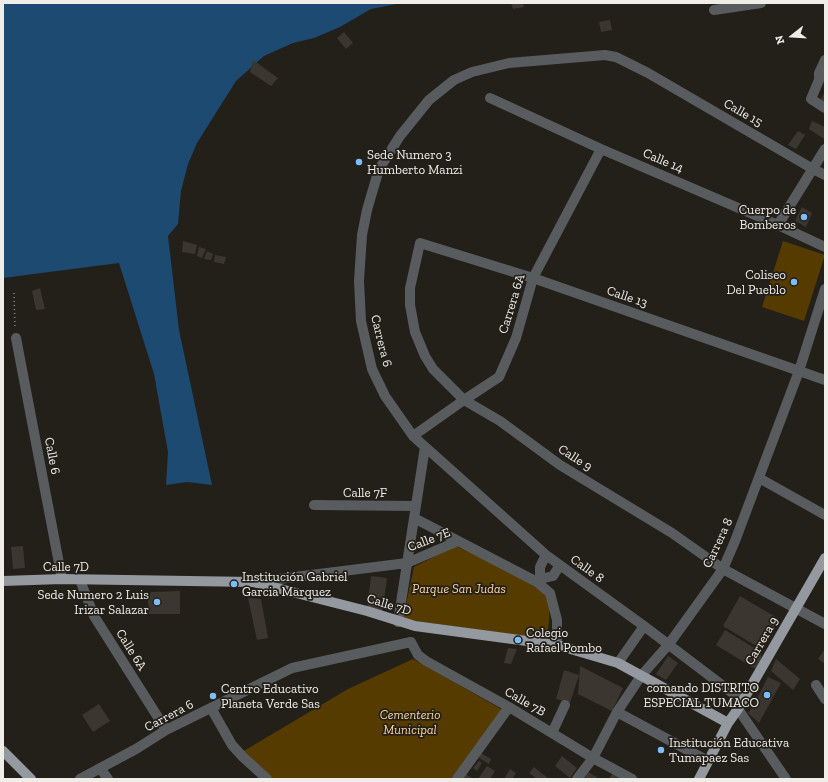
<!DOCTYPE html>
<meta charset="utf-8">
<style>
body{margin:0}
#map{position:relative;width:828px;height:782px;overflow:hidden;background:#231f19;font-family:"Zilla Slab",serif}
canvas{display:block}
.frame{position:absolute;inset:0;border:4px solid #f0ede9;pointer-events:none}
.north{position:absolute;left:772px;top:16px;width:40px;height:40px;-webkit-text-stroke:3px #231f19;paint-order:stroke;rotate:253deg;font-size:11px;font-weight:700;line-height:16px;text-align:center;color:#f0ede9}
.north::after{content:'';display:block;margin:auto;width:14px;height:18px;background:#f0ede9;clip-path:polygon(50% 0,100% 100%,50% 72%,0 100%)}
</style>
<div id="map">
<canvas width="828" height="782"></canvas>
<div class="frame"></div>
<div class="north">N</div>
</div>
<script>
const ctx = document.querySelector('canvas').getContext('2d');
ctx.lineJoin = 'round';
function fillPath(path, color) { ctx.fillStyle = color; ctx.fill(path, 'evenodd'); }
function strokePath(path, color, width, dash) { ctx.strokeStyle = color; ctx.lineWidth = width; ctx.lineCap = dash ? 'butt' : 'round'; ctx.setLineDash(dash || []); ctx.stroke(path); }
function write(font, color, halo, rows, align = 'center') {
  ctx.font = font + ' "Zilla Slab",serif'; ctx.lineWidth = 3.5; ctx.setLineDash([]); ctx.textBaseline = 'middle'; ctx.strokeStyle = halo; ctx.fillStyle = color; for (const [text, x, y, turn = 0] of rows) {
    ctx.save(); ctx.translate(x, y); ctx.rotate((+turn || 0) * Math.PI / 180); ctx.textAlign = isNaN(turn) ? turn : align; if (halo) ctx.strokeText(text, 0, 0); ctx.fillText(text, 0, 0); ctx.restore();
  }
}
fillPath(new Path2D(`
 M783 241 825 255 804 321 762 307Z
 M455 546C472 553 541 584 547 597 552 607 548 629 547 640L403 619 414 567Z
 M413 659 503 710 452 779H273L242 752 348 689Z`), '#563b00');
fillPath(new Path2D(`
 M3 3H402L371 9 340 27 314 38 293 43 264 56 236 81 197 143 188 164 181 191 178 224 168 236 179 330 212 485 187 482 166 485 168 452 154 374 119 263 3 278Z`), '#1c4a70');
fillPath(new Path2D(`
 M511 3H523L524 7 513 9Z
 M610 20 612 30 601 32 599 22Z
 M344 32 353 43 346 49 337 38Z
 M253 60 278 78 271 86 250 72Z
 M824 93 825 94V104L820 101Z
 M812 121 825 127 824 139 809 129Z
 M798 131 805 135 796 149 788 145Z
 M802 207 812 213 806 227 795 221Z
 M183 241 197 245 195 254 182 252Z
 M199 247 206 249 202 258 197 256Z
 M207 251 213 254 211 260 204 259Z
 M215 255 226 257 224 264 214 262Z
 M40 288 45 309 36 310 32 291Z
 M23 546 25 568 13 569 11 547Z
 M371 576 387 578 382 614 367 609Z
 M180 591V614H149L148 600 151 592Z
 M740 596 779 619 761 649 723 626Z
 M248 598 261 599 268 638 257 640Z
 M725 630 761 652V660L755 669 716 645Z
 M508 648 517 649 511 664 504 663Z
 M825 649V664L818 659Z
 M668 656 678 663 666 680 656 674Z
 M776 659 800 679 793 690 771 671Z
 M580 666 623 688 612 711 578 694Z
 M564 670 579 675 570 703 556 699Z
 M768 677 781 683 759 723 748 713 753 706Z
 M99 704 110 721 93 732 82 715Z
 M481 753 491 759 489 764 479 758Z
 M562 756 577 768 570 778 555 766Z
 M479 761 482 763 477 771 473 768Z
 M487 766 495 771 490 779H478Z
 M534 767 549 779H537L529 773Z
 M510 769 516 773 512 779H504Z
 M588 772 597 777 596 779H584Z
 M613 773 622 779H609Z
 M466 774 474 779H463Z`), '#3b3730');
strokePath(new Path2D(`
 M14 293 15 329`), '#8a8782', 1.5, [1, 3]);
strokePath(new Path2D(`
 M714 10 761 3
 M825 60 819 73V80L811 99 825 108
 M490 98 601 149 778 225 825 247
 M778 225 825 149
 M16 338 62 579
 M825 380 533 278 420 243 410 288V305L415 332 425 356 433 369 464 400 500 421 560 465 672 533 723 569 825 624
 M413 436 464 400 499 377 516 338 533 278 601 149
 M759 478 825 515
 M314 505 416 506
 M414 518 537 582 550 593 557 620V645
 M540 579V567L546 555
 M80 580 94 616 166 730
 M255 582 407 563 458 541
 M537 582 540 579 553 576 560 565
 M398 622 425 447
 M411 642 418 655 426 661 509 707 593 758 632 779
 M618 663 644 626
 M816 685 825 699
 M743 701 644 626 546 555 413 436 385 396 372 369 361 321 359 281 362 235 367 210 379 169 400 136 429 100 454 80 472 72 509 63 605 55 616 57 648 73 813 169 825 175
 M211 708 232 745 243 757 267 779
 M738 709 786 779
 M617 712 708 761
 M552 733 565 705
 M100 768 108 779
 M80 779 136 749 166 730 292 668 411 642
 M457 779 509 707
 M577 779 593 758 617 712 641 676 669 644 723 569 735 541 799 371 825 289`), '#595c5f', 10);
strokePath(new Path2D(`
 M3 581 62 579 253 582 367 611 415 626 557 645 618 663 728 723
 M3 751 31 779
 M699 779 728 723 738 709 825 558`), '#93999e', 10);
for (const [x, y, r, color] of [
 [359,162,4,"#7cbef9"],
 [804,217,4,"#7cbef9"],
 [794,282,4,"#7cbef9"],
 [234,584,4,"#7cbef9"],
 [157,602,4,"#7cbef9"],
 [518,640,4,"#7cbef9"],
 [767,695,4,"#7cbef9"],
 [213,696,4,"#7cbef9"],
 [661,750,4,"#7cbef9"]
]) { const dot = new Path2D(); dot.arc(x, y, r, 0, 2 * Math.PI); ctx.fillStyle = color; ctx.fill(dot); strokePath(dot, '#231f19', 1.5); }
write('13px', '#f0ede9', '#231f19', [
 ["Calle 15",743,113,30],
 ["Calle 14",663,161,23],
 ["Calle 13",627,297,19],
 ["Carrera 6A",512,304,-73],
 ["Carrera 6",381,341,76],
 ["Calle 6",52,456,79],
 ["Calle 9",575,458,33],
 ["Calle 7F",365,493],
 ["Calle 7E",429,540,-21],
 ["Carrera 8",718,543,-65],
 ["Calle 7D",66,567],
 ["Calle 8",587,569,36],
 ["Calle 7D",389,605,17],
 ["Carrera 9",762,641,-60],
 ["Calle 6A",131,650,58],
 ["Calle 7B",525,702,30],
 ["Carrera 6",169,716,-28]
]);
write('13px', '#f0ede9', '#231f19', [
 ["Sede Numero 3",367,155],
 ["Humberto Manzi",367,170],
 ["Cuerpo de",796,210,"right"],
 ["Bomberos",796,225,"right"],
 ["Coliseo",786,275,"right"],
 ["Del Pueblo",786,290,"right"],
 ["Institución Gabriel",242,577],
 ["Garcia Marquez",242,592],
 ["Sede Numero 2 Luis",149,595,"right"],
 ["Irizar Salazar",149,610,"right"],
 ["Colegio",526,633],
 ["Rafael Pombo",526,648],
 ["comando DISTRITO",759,688,"right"],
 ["ESPECIAL TUMACO",759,703,"right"],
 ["Centro Educativo",221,689],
 ["Planeta Verde Sas",221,704],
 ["Institución Educativa",669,743],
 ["Tumapaez Sas",669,758]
], 'left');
write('italic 13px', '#fbd698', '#231f19', [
 ["Parque San Judas",459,589],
 ["Cementerio",410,715],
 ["Municipal",410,730]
]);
</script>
